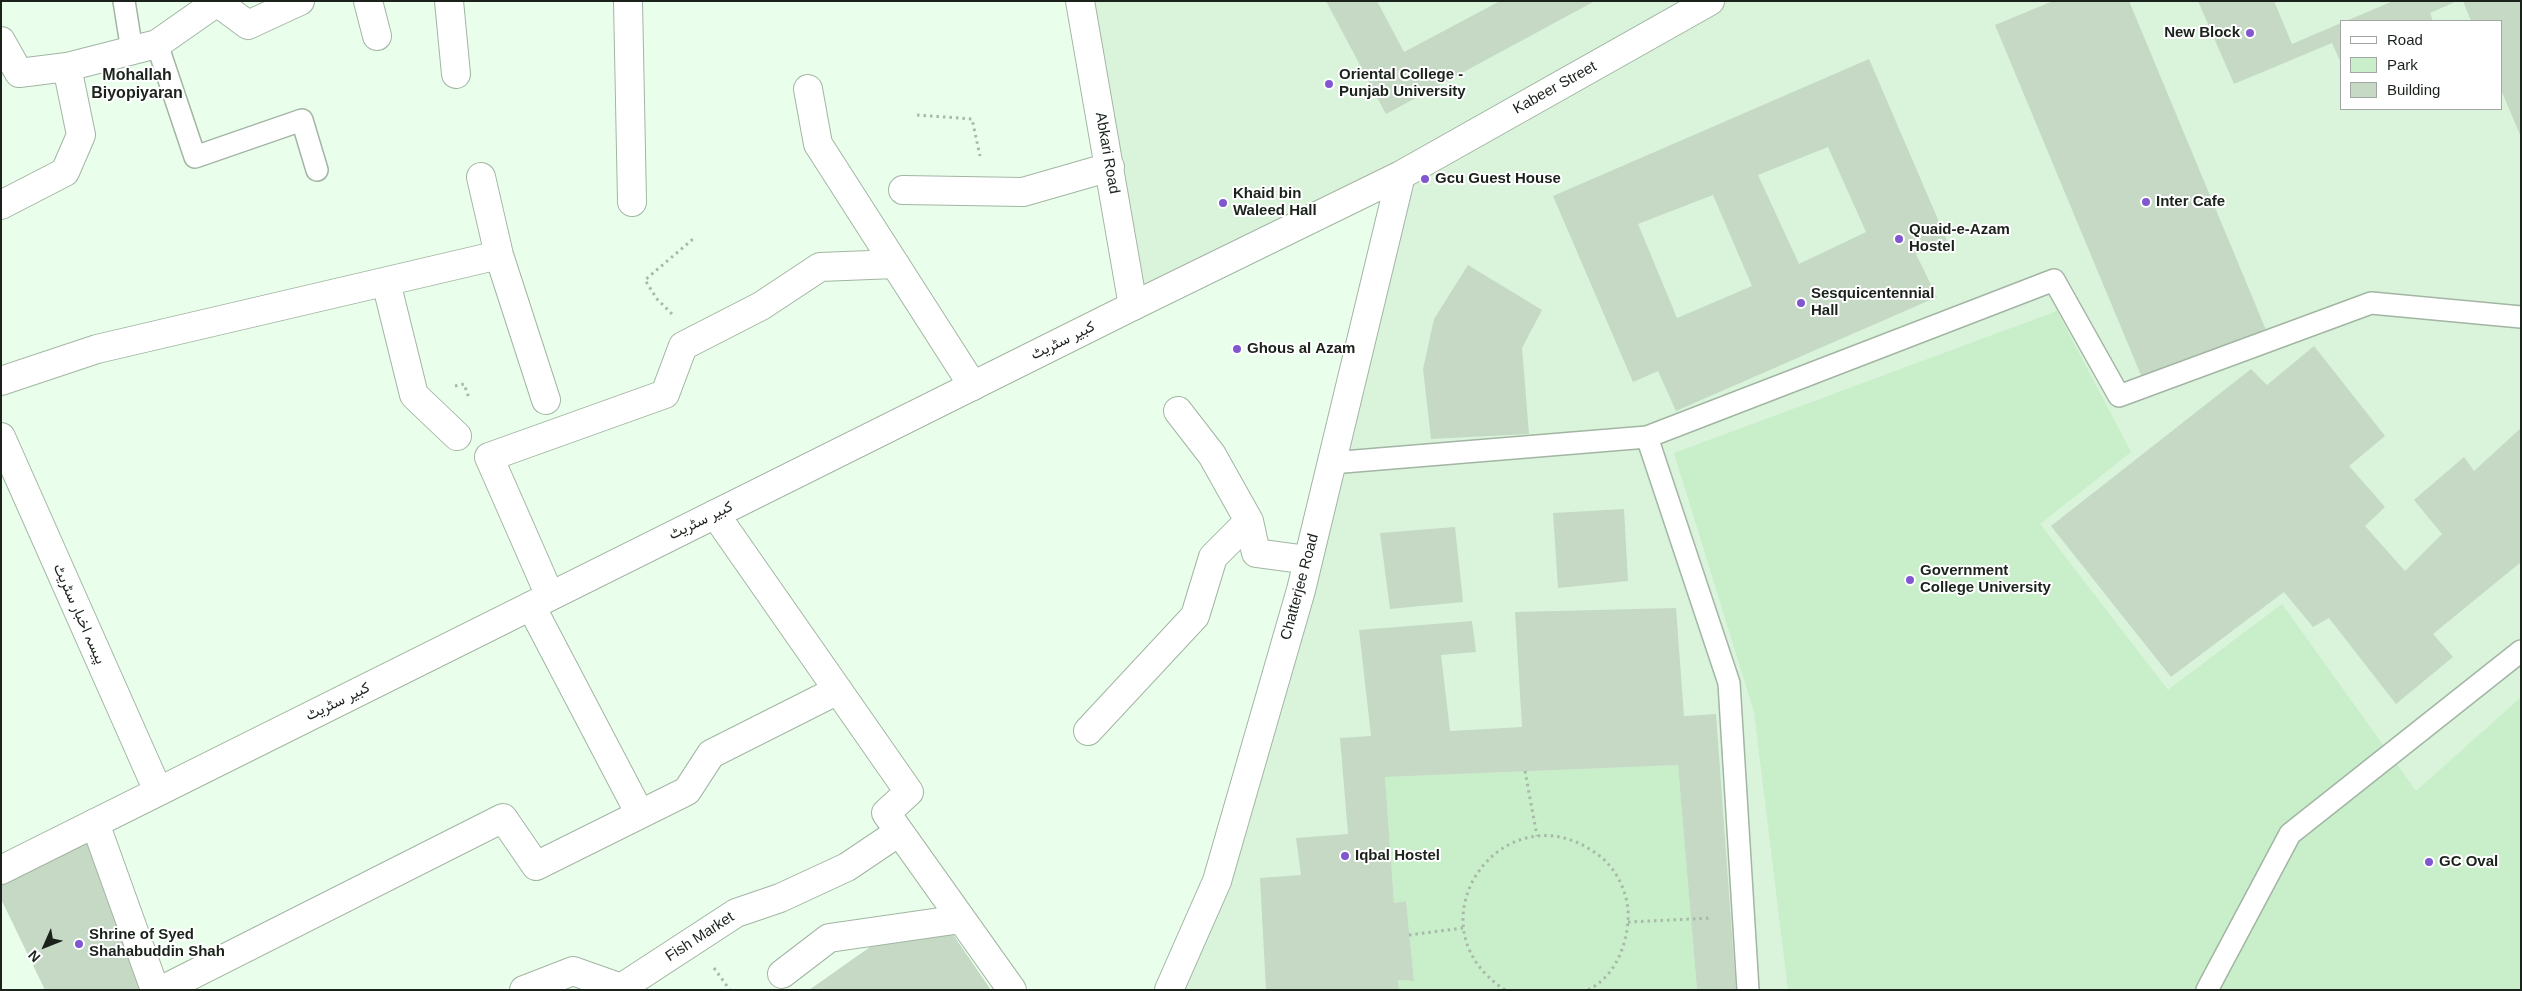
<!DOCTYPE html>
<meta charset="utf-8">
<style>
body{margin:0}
#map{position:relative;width:2522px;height:991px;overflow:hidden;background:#eaffeb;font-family:Helvetica,sans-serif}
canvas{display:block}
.frame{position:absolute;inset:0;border:2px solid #1a221b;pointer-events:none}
.legend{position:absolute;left:2340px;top:20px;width:162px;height:90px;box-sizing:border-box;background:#fff;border:1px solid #a3a7a4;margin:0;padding:6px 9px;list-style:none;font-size:15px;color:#1a221b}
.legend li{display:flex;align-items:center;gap:10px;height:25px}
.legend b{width:25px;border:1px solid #a3a7a4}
.north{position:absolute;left:20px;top:921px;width:50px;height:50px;-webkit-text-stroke:4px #fff;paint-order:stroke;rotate:226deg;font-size:14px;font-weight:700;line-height:20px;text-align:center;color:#1a221b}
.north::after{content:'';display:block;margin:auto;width:18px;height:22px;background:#1a221b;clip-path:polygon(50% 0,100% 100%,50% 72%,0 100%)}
</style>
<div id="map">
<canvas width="2522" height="991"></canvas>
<div class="frame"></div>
<ul class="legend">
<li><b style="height:6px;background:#fff"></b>Road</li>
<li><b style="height:14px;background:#c8eeca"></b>Park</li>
<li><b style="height:14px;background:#c5d9c5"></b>Building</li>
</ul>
<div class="north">N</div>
</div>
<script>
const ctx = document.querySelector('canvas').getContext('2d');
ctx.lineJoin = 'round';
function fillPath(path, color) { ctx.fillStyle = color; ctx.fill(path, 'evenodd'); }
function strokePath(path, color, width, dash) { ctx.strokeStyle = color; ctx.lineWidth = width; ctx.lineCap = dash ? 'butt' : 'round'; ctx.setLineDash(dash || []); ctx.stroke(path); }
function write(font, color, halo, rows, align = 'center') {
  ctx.font = font + ' Helvetica,Vazirmatn,sans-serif'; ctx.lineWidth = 4; ctx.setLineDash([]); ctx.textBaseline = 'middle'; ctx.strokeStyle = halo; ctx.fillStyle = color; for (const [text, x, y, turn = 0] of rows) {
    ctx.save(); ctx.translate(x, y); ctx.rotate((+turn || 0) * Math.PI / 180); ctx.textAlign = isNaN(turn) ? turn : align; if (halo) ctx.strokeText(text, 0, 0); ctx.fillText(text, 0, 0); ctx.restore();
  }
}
fillPath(new Path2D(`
 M1076 1H1713L1133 306Z
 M1715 1H2521V697L2195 990H1170L1217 881 1407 178ZM2341 21H2501V109H2341Z`), '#daf4db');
fillPath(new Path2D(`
 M2057 311 2131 452 2040 524 2168 690 2282 604 2416 791 2521 697V990H1788L1754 712 1674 453Z
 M1678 765 1697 990H1399L1398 980 1414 981 1406 901 1394 903 1385 777Z`), '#c8eeca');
fillPath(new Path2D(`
 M1326 1H1377L1404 52 1500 1H1595L1386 114Z
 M2053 1H2129L2266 330 2143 380 1995 25Z
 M2198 1H2274L2292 44 2341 23V63L2332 43 2234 84Z
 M2393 1H2452L2453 3 2430 13 2433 21H2346Z
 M2463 1H2521V137L2501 90V21H2471Z
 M1869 59 1949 245 1916 254 1937 297 1676 411 1658 371 1633 382 1553 196ZM1828 147 1866 232 1799 264 1758 175ZM1713 195 1752 286 1677 318 1638 224Z
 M1468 265 1542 310 1522 348 1529 434 1431 439 1423 369 1434 319Z
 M2314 346 2385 436 2349 466 2385 507 2365 526 2405 571 2442 534 2414 500 2464 457 2474 471 2521 428V562L2433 634 2453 657 2396 704 2329 618 2313 627 2284 592 2171 677 2051 526 2251 369 2267 385Z
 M1624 509 1628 581 1558 588 1553 513Z
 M1455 527 1463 602 1390 609 1380 533Z
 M1676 608 1684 716 1716 714 1736 990H1697L1678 765 1385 777 1394 903 1406 901 1414 981 1398 980 1399 990H1266L1260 878 1301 875 1296 838 1348 834 1340 738 1371 736 1359 630 1472 621 1476 652 1441 655 1450 731 1522 727 1515 612Z
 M93 826 151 990H45L1 899V872Z
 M952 933 991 990H809L870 947Z`), '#c5d9c5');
const lane = new Path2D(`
 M124 1 132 51
 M157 44 195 157 302 120 317 170
 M1647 437 1729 683 1748 990
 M1331 463 1647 437 2054 280 2119 396 2371 303 2521 317
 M2207 990 2290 834 2521 651`);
const street = new Path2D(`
 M368 1 377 36
 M449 1 456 74
 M628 1 632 202
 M1080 1 1133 306
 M1 41 19 73 67 67 157 44 217 2 248 25 300 1
 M808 89 818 144 973 386
 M481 177 499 255 546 400
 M903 190 1023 192 1110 167
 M1 205 65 172 81 135 67 67
 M386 282 414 395 457 436
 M1 381 97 349 499 255
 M1178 411 1212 455 1249 521 1256 553 1308 560
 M715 514 909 792 886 813 1012 990
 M550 596 489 457 665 394 683 346 761 306 820 267 895 264
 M531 606 640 814
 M1088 731 1195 616 1213 557 1249 521
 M95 823 155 990
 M782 974 829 938 961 919
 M162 990 503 818 536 866 687 791 711 754 838 690
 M524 990 573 971 621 988 736 913 780 898 847 867 899 832`);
const secondary = new Path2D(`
 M1 437 158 791
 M1 870 1133 306 1401 175 1710 1
 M1169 990 1217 881 1301 590 1401 175`);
strokePath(lane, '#a2b5a3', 24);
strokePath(street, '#a2b5a3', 30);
strokePath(secondary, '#a2b5a3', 30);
strokePath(new Path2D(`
 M917 115 972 119 980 156
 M672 314 657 299 645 280 693 239
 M455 386 464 384 469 398
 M1525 771 1537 836
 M1628 922 1712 918
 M1409 935 1463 928
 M714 968 730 990
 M1505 990C1403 923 1507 782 1601 857 1619 872 1630 898 1628 921 1626 948 1614 977 1588 990`), '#a8b9a9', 3, [2.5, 4]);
strokePath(lane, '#fff', 21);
strokePath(street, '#fff', 28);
strokePath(secondary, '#fff', 28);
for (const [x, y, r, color] of [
 [2250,33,5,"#8157d0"],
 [1329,84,5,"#8157d0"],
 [1425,179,5,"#8157d0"],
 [2146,202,5,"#8157d0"],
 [1223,203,5,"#8157d0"],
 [1899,239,5,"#8157d0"],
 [1801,303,5,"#8157d0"],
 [1237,349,5,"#8157d0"],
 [1910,580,5,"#8157d0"],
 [1345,856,5,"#8157d0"],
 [2429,862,5,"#8157d0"],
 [79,944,5,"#8157d0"]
]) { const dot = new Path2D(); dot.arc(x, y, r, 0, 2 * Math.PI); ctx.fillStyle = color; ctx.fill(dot); strokePath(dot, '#fff', 2); }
write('bold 15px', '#1a221b', '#fff', [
 ["New Block",2240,33,"right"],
 ["Oriental College -",1339,75],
 ["Punjab University",1339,92],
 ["Gcu Guest House",1435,179],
 ["Khaid bin",1233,194],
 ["Waleed Hall",1233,211],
 ["Inter Cafe",2156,202],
 ["Quaid-e-Azam",1909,230],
 ["Hostel",1909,247],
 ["Sesquicentennial",1811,294],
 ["Hall",1811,311],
 ["Ghous al Azam",1247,349],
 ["Government",1920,571],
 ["College University",1920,588],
 ["Iqbal Hostel",1355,856],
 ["GC Oval",2439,862],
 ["Shrine of Syed",89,935],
 ["Shahabuddin Shah",89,952]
], 'left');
write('15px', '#1a221b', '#fff', [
 ["Kabeer Street",1555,88,-29],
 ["Abkari Road",1107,153,80],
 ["کبیر سٹریٹ",1063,341,-26],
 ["کبیر سٹریٹ",701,521,-26],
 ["Chatterjee Road",1300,587,-75],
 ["پیسہ اخبار سٹریٹ",79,614,66],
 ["کبیر سٹریٹ",338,702,-26],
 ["Fish Market",700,937,-33]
]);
write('bold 16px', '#1a221b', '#fff', [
 ["Mohallah",137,76],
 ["Biyopiyaran",137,94]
]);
</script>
